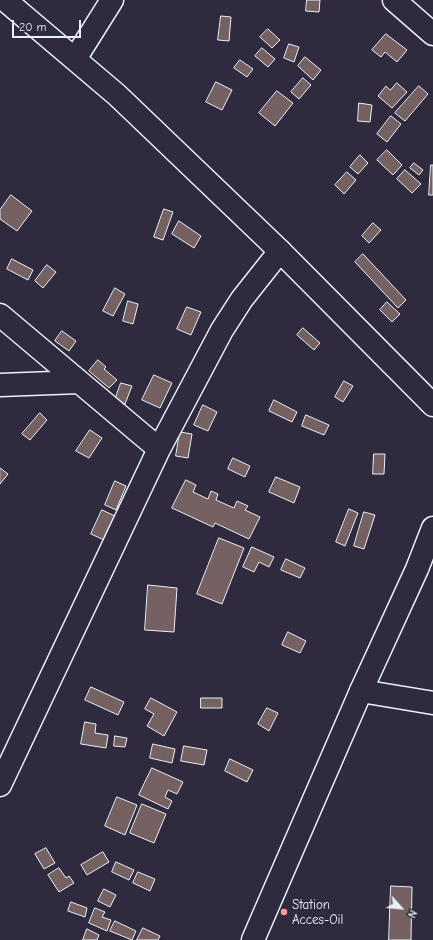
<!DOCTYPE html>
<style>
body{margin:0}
#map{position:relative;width:433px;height:940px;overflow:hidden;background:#2f2a3d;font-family:"Comic Neue",sans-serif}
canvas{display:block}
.north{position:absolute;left:381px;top:888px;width:40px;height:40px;-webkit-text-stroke:3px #2f2a3d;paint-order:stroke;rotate:117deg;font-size:11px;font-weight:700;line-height:16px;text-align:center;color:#e8f1f8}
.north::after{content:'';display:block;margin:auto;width:14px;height:18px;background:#e8f1f8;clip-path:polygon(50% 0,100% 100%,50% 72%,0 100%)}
.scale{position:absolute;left:12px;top:20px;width:69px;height:18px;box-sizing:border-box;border:2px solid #e8f1f8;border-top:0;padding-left:5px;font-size:12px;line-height:14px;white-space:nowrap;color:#e8f1f8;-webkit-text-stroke:3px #2f2a3d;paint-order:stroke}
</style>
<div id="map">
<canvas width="433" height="940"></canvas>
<div class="north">N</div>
<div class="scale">20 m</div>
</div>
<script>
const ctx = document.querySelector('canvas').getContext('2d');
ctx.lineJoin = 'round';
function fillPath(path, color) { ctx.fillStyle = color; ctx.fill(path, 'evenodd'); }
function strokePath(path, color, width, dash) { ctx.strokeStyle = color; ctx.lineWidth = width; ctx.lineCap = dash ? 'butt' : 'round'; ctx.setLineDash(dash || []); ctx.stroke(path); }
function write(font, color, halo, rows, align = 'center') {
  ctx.font = font + ' "Comic Neue",sans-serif'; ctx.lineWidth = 3; ctx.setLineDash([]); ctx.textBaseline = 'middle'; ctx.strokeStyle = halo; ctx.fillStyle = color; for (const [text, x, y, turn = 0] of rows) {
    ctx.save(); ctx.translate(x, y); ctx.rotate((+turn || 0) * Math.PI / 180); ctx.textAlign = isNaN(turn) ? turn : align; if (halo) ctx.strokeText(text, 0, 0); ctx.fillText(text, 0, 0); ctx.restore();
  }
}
const building = new Path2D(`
 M307 0H320L319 12 306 11Z
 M221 16 231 17 229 41 218 40Z
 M268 29 280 40 272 48 260 37Z
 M386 34 407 50 397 62 385 52 381 57 372 50Z
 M289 44 299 47 294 62 284 58Z
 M262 48 275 59 268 67 255 56Z
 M305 57 321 70 313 80 298 66Z
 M240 60 253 69 247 77 234 68Z
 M303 78 311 85 299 99 291 92Z
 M216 82 232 90 222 110 206 102Z
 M397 83 407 92 392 108 378 96 386 86 390 90Z
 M419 86 428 94 405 121 395 113Z
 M277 91 293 103 275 126 259 113Z
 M359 103 372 105 370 122 358 121Z
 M391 116 401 124 387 142 377 134Z
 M387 150 402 165 393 175 377 160Z
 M360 155 368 163 358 174 350 167Z
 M414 163 423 170 419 175 410 168Z
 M431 165H433V195H429Z
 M405 170 421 184 412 193 397 179Z
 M347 172 356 180 344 194 335 185Z
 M11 195 32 211 17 231 0 219V210Z
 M164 209 173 212 163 240 154 237Z
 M179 221 201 236 194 248 172 234Z
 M373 223 381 230 369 243 362 236Z
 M363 254 406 300 398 308 355 262Z
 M12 259 33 270 28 280 7 269Z
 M47 265 56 272 43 288 35 281Z
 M115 288 125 294 113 316 103 311Z
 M128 301 138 304 133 324 123 321Z
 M387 302 400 314 392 322 380 310Z
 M187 307 201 312 191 335 177 329Z
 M303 328 320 343 314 350 297 335Z
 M62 331 76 341 69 351 55 341Z
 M98 360 106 367 104 369 117 380 109 388 89 371Z
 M154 375 172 383 160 408 142 400Z
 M344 381 353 386 343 402 335 397Z
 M121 383 132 386 125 404 115 400Z
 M274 400 297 412 292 422 269 411Z
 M203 405 217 412 208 431 194 425Z
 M40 413 47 420 30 440 22 434Z
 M306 415 329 425 324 435 302 426Z
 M90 430 102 438 89 458 76 451Z
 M180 432 192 434 188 458 176 456Z
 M374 454H385L384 474H373Z
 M233 458 250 466 245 477 228 469Z
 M0 468 8 474 0 484Z
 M276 477 300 487 294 503 269 492Z
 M186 480 196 485 193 492 208 499 211 491 218 494 216 500 234 508 237 501 248 506 245 510 260 517 249 539 215 523 213 527 172 508Z
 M115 481 126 486 116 510 105 505Z
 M349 509 358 513 345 546 336 542Z
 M102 510 115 516 104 540 91 534Z
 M364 512 375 515 364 549 354 546Z
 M219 538 244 548 222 604 197 594Z
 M252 547 274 557 269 567 259 562 254 572 243 567Z
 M286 559 305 568 300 578 281 570Z
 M148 585 177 588 174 632 145 630Z
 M288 632 306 641 300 653 282 645Z
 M91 687 124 702 118 715 85 700Z
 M151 698 177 712 164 736 147 726 154 714 145 709Z
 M201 698H222V708H201Z
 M267 708 278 713 269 731 258 724Z
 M85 722 96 724 95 733 108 735 106 748 81 744Z
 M115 736 127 738 125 747 114 746Z
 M153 744 175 749 172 763 150 758Z
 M184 746 207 750 204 765 181 761Z
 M230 759 253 770 247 782 225 771Z
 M152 768 183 782 177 794 168 790 165 797 172 801 168 809 139 795Z
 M117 797 137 805 125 835 105 826Z
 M142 804 166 814 154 843 130 833Z
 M46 848 55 863 44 869 35 854Z
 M103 852 109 862 87 875 81 865Z
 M116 862 134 870 129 880 112 872Z
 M59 868 66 878 69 876 74 883 59 892 48 875Z
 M138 872 155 879 150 891 133 883Z
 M391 886 412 887 411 940H389Z
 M104 889 116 895 110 907 98 901Z
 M71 902 87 908 85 917 68 911Z
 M95 908 105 912 102 917 111 920 107 931 89 923Z
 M115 921 136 931 132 940 110 931Z
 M143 928 160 936 158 940H137Z
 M87 929 99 935 97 940H83Z`);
fillPath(building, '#756062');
strokePath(building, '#e8f1f8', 1);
const street = new Path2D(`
 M394 0 433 34
 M75 59 112 0
 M0 315 159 449
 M0 385 79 382
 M361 691 433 703
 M0 785 159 449 222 330 242 299 280 251`);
const secondary = new Path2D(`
 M5 0 117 95 280 251 433 405
 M253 940 361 691 417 569 433 528`);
strokePath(street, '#e8f1f8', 25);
strokePath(secondary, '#e8f1f8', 25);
strokePath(street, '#2f2a3d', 22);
strokePath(secondary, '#2f2a3d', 22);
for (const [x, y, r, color] of [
 [284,912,4,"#ff9aa2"]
]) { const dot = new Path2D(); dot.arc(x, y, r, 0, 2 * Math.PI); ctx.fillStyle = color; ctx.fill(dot); strokePath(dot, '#2f2a3d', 1.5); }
write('13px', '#e8f1f8', '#2f2a3d', [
 ["Station",292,905],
 ["Acces-Oil",292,920]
], 'left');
</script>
